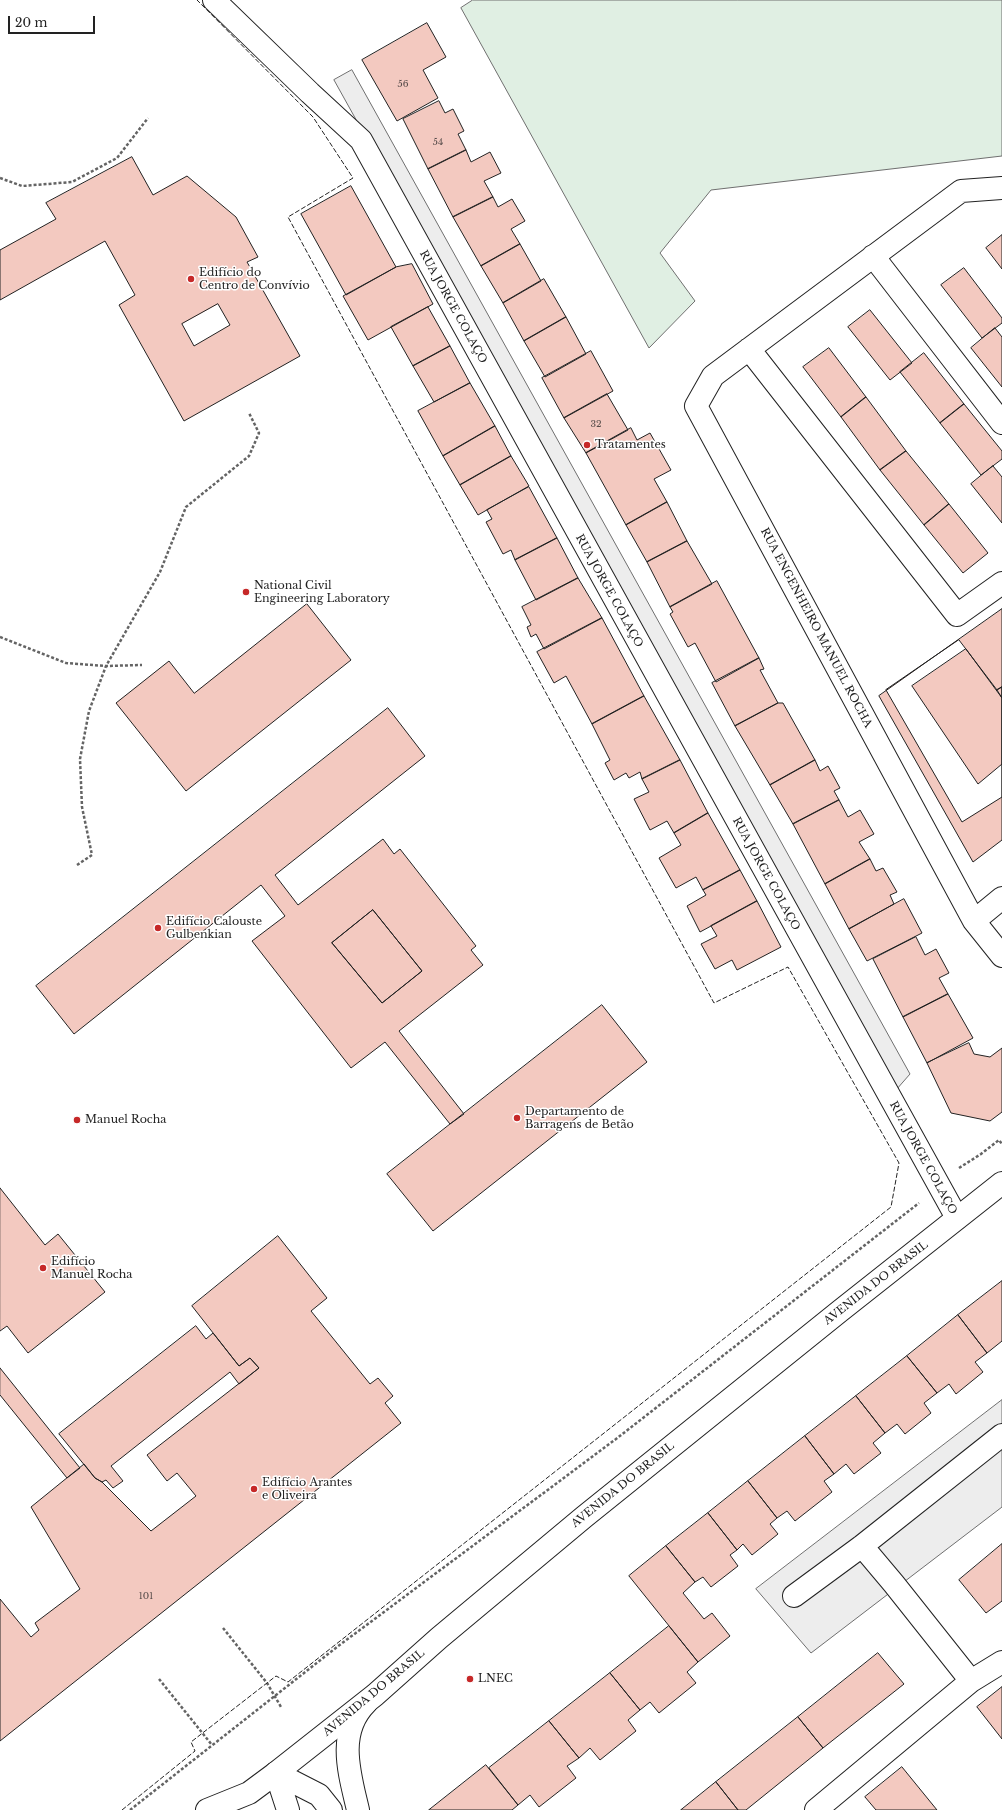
<!DOCTYPE html>
<meta charset="utf-8">
<style>
body{margin:0}
#map{position:relative;width:1002px;height:1810px;overflow:hidden;background:#fff;font-family:"Libre Baskerville",serif}
canvas{display:block}
.scale{position:absolute;left:8px;top:16px;width:87px;height:18px;box-sizing:border-box;border:2px solid #222;border-top:0;padding-left:5px;font-size:12px;line-height:14px;white-space:nowrap;color:#222;-webkit-text-stroke:3px #fff;paint-order:stroke}
</style>
<div id="map">
<canvas width="1002" height="1810"></canvas>
<div class="scale">20 m</div>
</div>
<script>
const ctx = document.querySelector('canvas').getContext('2d');
ctx.lineJoin = 'round';
function fillPath(path, color) { ctx.fillStyle = color; ctx.fill(path, 'evenodd'); }
function strokePath(path, color, width, dash) { ctx.strokeStyle = color; ctx.lineWidth = width; ctx.lineCap = dash ? 'butt' : 'round'; ctx.setLineDash(dash || []); ctx.stroke(path); }
function write(font, color, halo, rows, align = 'center') {
  ctx.font = font + ' "Libre Baskerville",serif'; ctx.lineWidth = 3; ctx.setLineDash([]); ctx.textBaseline = 'middle'; ctx.strokeStyle = halo; ctx.fillStyle = color; for (const [text, x, y, turn = 0] of rows) {
    ctx.save(); ctx.translate(x, y); ctx.rotate((+turn || 0) * Math.PI / 180); ctx.textAlign = isNaN(turn) ? turn : align; if (halo) ctx.strokeText(text, 0, 0); ctx.fillText(text, 0, 0); ctx.restore();
  }
}
const green = new Path2D(`
 M473 0H1002V156L711 190 660 253 695 301 649 348 461 8Z`);
fillPath(green, '#e0efe3');
strokePath(green, '#6f6f6f', 1);
const parking = new Path2D(`
 M352 70 910 1074 896 1090 334 80Z
 M1002 1400V1507L811 1653 756 1589Z`);
fillPath(parking, '#ededed');
strokePath(parking, '#6f6f6f', 1);
const building = new Path2D(`
 M427 23 446 57 423 70 438 98 397 121 362 60Z
 M439 101 445 113 453 109 464 131 458 134 466 150 428 169 403 119Z
 M466 150 471 162 490 152 501 173 484 181 493 197 453 217 428 169Z
 M132 157 153 195 187 176 236 217 258 257 247 262 300 356 184 421 119 305 135 295 105 241 0 300V250L56 219 46 203ZM218 304 230 325 194 346 182 324Z
 M351 186 396 267 346 295 301 214Z
 M493 197 498 207 512 199 525 221 511 229 520 244 481 266 453 217Z
 M1002 235V269L986 248Z
 M520 244 541 281 503 303 481 266Z
 M412 264 433 304 368 340 343 296 396 267Z
 M964 268 1002 318V323L982 338 941 285Z
 M544 279 566 317 524 341 503 303Z
 M428 307 450 346 413 366 391 327Z
 M870 310 912 363 890 380 848 327Z
 M566 317 586 354 545 377 524 341Z
 M995 328 1002 337V387L971 348Z
 M450 346 470 383 434 402 413 366Z
 M829 348 866 397 841 417 803 367Z
 M591 351 613 391 564 418 542 378Z
 M924 353 964 404 940 423 900 372Z
 M470 383 495 426 443 456 418 411Z
 M607 394 628 430 586 453 564 418Z
 M866 397 906 451 880 470 841 417Z
 M964 404 1002 451V459L981 475 940 423Z
 M495 426 511 456 460 485 443 456Z
 M631 428 637 440 650 433 671 470 654 479 667 502 626 525 586 453Z
 M906 451 949 504 924 525 880 470Z
 M511 456 529 486 478 515 460 485Z
 M993 466 1002 477V523L971 484Z
 M529 487 557 538 515 560 511 550 503 554 486 522 492 519 487 510Z
 M667 502 687 541 647 562 626 525Z
 M949 504 988 553 963 573 924 525Z
 M557 538 578 578 536 600 515 560Z
 M687 541 712 584 670 607 647 562Z
 M578 578 602 618 544 649 536 634 531 637 527 627 531 625 522 607Z
 M717 581 759 658 716 682 695 643 688 647 670 614 673 612 670 607Z
 M307 604 351 660 186 791 116 703 169 661 194 693Z
 M1002 609V840L973 862 879 696Z
 M602 618 644 696 592 724 566 676 554 683 537 652Z
 M959 640 997 690 1002 687V797L962 822 886 690Z
 M966 649 1002 698V764L978 784 912 686Z
 M759 658 764 669 760 670 778 703 735 726 712 683Z
 M1002 687V698L997 690Z
 M644 696 680 760 642 779 640 772 629 778 626 773 614 780 605 763 610 760 592 724Z
 M778 703H783L815 760 770 785 735 726Z
 M388 708 425 756 275 875 298 905 383 839 394 854 400 849 476 946 471 950 483 965 399 1031 464 1114 450 1124 385 1042 351 1068 252 941 285 916 261 885 74 1034 36 986ZM373 910 422 971 382 1003 332 943Z
 M680 760 708 813 674 833 667 821 650 830 634 799 649 792 642 779Z
 M815 760 820 771 828 766 840 788 834 791 839 800 793 824 770 785Z
 M839 800 848 817 860 810 874 834 859 842 870 859 825 884 793 824Z
 M708 813 740 870 703 890 696 877 676 888 659 858 681 845 674 833Z
 M870 859 876 871 883 868 897 892 890 895 894 904 849 929 825 884Z
 M740 870 757 901 700 932 687 906 706 895 703 890Z
 M904 899 922 933 867 961 849 929Z
 M757 901 781 947 737 970 732 960 715 969 701 944 717 936 711 926Z
 M373 910 422 971 382 1003 332 943Z
 M916 937 925 955 936 949 949 973 939 978 948 994 903 1017 873 959Z
 M948 994 973 1038 927 1063 903 1017Z
 M602 1005 647 1062 433 1231 387 1174Z
 M969 1043 974 1054 990 1057 1002 1048V1112L990 1121 951 1113 927 1063Z
 M0 1188 45 1245 58 1234 105 1292 28 1353 7 1326 0 1331Z
 M278 1236 327 1298 311 1311 370 1384 378 1378 393 1396 385 1403 401 1423 0 1741V1599L31 1637 39 1630 35 1623 80 1589 31 1507 84 1464 95 1478 102 1482 151 1531 196 1496 177 1473 167 1481 147 1455 259 1368 250 1358 239 1366 192 1306Z
 M1002 1281V1341L987 1353 958 1315Z
 M958 1315 987 1353 975 1362 983 1372 956 1394 949 1384 937 1393 907 1356Z
 M196 1326 206 1339 213 1333 239 1366 250 1358 259 1368 239 1384 230 1372 111 1466 123 1481 113 1488 106 1480 102 1482 95 1478 59 1434Z
 M907 1356 937 1393 924 1403 931 1413 905 1434 897 1424 885 1433 856 1396Z
 M0 1368 80 1468 67 1478 0 1395Z
 M856 1396 885 1433 873 1443 881 1453 854 1474 846 1464 834 1474 805 1436Z
 M805 1436 834 1474 824 1481 832 1492 795 1521 787 1511 777 1518 748 1481Z
 M748 1481 777 1518 770 1524 778 1534 752 1555 743 1544 737 1550 708 1513Z
 M708 1513 737 1550 730 1555 738 1566 711 1587 703 1577 695 1582 666 1546Z
 M1002 1544V1601L986 1613 959 1580Z
 M666 1546 695 1582 683 1593 704 1619 712 1613 730 1636 698 1662 629 1576Z
 M669 1626 698 1662 687 1672 696 1683 659 1713 650 1702 640 1710 610 1673Z
 M878 1653 904 1684 823 1748 798 1717Z
 M610 1673 640 1710 628 1720 636 1731 600 1760 590 1748 579 1758 549 1721Z
 M1002 1687V1739L977 1707Z
 M798 1717 823 1748 746 1810H738L716 1782Z
 M549 1721 579 1758 567 1766 576 1778 539 1807 530 1795 518 1805 489 1768Z
 M486 1765 518 1805 512 1810H429Z
 M902 1767 937 1810H876L865 1797Z
 M716 1782 738 1810H681Z`);
fillPath(building, '#f3c9c0');
strokePath(building, '#222', 1);
const minor = new Path2D(`
 M214 0 310 93 361 140 957 1218
 M1002 188 961 191 713 376 696 406 974 921 1002 956
 M873 256 1002 423
 M749 349 957 615 1002 583
 M974 921 1002 898
 M862 1546 894 1584 971 1681
 M794 1596 862 1546 1002 1435
 M276 1773 319 1795 331 1810
 M276 1773 288 1810
 M358 1810C350 1775 336 1733 366 1703
 M816 1810 971 1681 1002 1662`);
const major = new Path2D(`
 M207 1810 249 1793 276 1773 375 1695 439 1638 584 1517 840 1311 1002 1183`);
strokePath(minor, '#222', 24);
strokePath(major, '#222', 24);
strokePath(new Path2D(`
 M0 178 22 186 72 182 117 158 148 118
 M0 637 66 663 106 666 142 665
 M77 865 92 855 82 807 80 759 89 711 106 666 160 572 186 507 249 456 259 433 249 413
 M959 1168 981 1154 999 1140 1002 1144
 M223 1628 267 1683 281 1707
 M159 1679 212 1745
 M130 1810 337 1647 616 1439 919 1203`), '#646464', 2.5, [3, 2]);
strokePath(minor, '#fff', 22);
strokePath(major, '#fff', 22);
strokePath(new Path2D(`
 M122 1810 195 1751 191 1742 276 1676 288 1682 891 1207 899 1163 788 967 714 1003 288 217 353 178 313 117 197 0`), '#222', 1, [5, 2]);
for (const [x, y, r, color] of [
 [191,279,4,"#c62828"],
 [587,445,4,"#c62828"],
 [246,592,4,"#c62828"],
 [158,928,4,"#c62828"],
 [517,1118,4,"#c62828"],
 [77,1120,4,"#c62828"],
 [43,1268,4,"#c62828"],
 [254,1489,4,"#c62828"],
 [470,1679,4,"#c62828"]
]) { const dot = new Path2D(); dot.arc(x, y, r, 0, 2 * Math.PI); ctx.fillStyle = color; ctx.fill(dot); strokePath(dot, '#fff', 1.5); }
write('9px', '#564c4a', null, [
 ["56",403,84],
 ["54",438,142],
 ["32",596,424],
 ["101",146,1596]
]);
write('11px', '#222', '#fff', [
 ["Edifício do",199,273],
 ["Centro de Convívio",199,286],
 ["Tratamentes",595,445],
 ["National Civil",254,586],
 ["Engineering Laboratory",254,599],
 ["Edifício Calouste",166,922],
 ["Gulbenkian",166,935],
 ["Departamento de",525,1112],
 ["Barragens de Betão",525,1125],
 ["Manuel Rocha",85,1120],
 ["Edifício",51,1262],
 ["Manuel Rocha",51,1275],
 ["Edifício Arantes",262,1483],
 ["e Oliveira",262,1496],
 ["LNEC",478,1679]
], 'left');
write('11px', '#222', '#fff', [
 ["RUA JORGE COLAÇO",453,307,61],
 ["RUA JORGE COLAÇO",609,591,61],
 ["RUA ENGENHEIRO MANUEL ROCHA",816,628,62],
 ["RUA JORGE COLAÇO",766,874,61],
 ["RUA JORGE COLAÇO",923,1158,61],
 ["AVENIDA DO BRASIL",876,1283,-38],
 ["AVENIDA DO BRASIL",623,1485,-39],
 ["AVENIDA DO BRASIL",374,1693,-40]
]);
</script>
